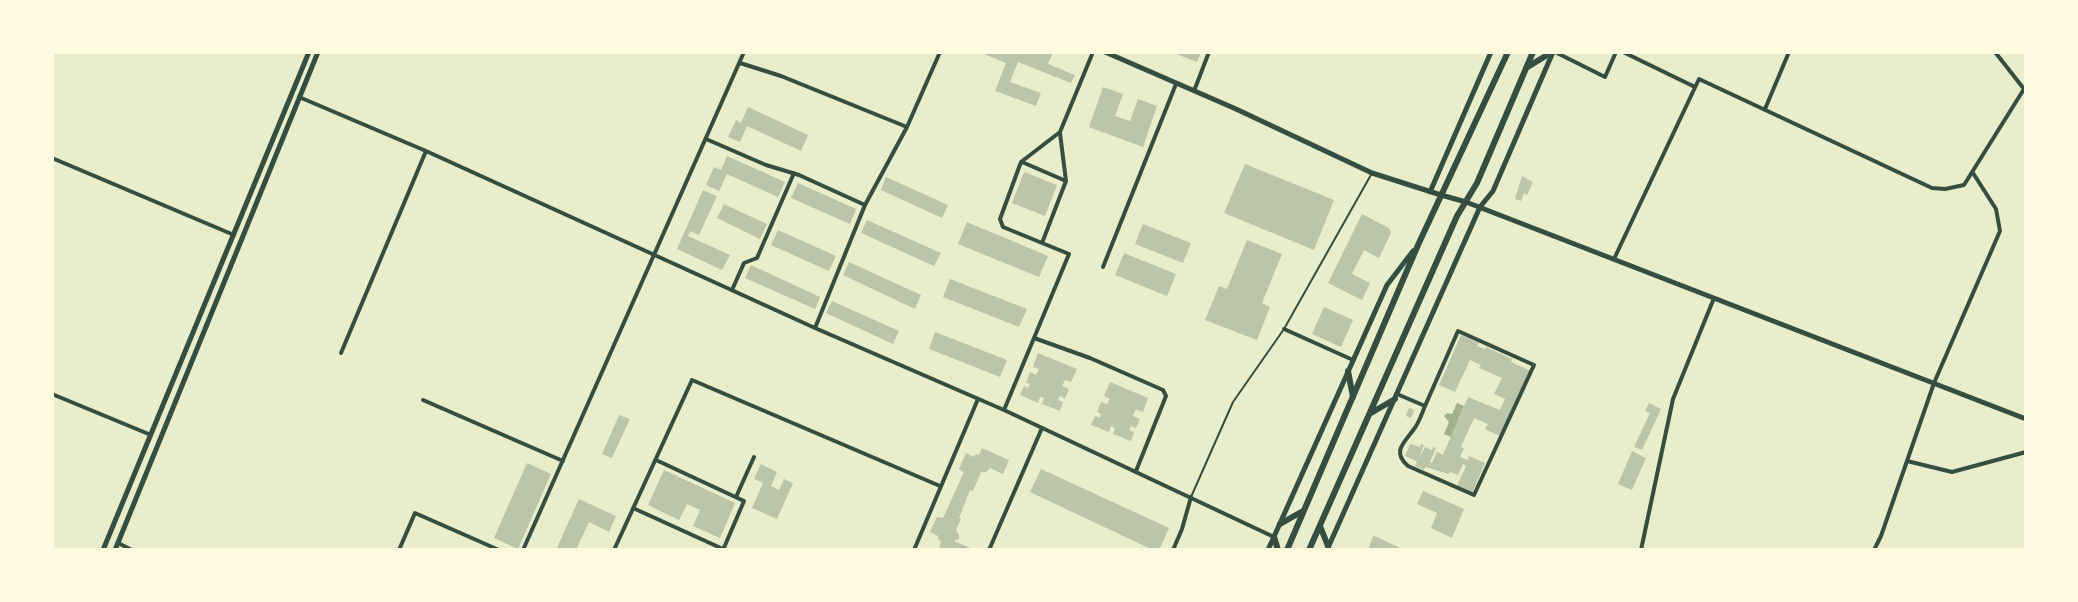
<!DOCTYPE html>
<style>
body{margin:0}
#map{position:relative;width:2078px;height:602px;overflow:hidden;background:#e9edc9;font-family:Signika,sans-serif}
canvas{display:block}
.frame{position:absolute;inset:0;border:54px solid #fefae0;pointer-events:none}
</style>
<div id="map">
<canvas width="2078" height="602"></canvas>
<div class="frame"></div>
</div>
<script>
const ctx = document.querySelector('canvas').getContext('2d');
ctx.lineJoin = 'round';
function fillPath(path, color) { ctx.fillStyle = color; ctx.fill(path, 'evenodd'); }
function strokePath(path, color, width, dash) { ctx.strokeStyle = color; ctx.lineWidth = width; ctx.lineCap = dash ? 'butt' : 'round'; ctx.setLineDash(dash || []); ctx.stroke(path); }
fillPath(new Path2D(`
 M1457 403 1464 406 1451 437 1444 434 1449 422 1444 416 1447 413 1452 414Z`), '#a3b18a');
fillPath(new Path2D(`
 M979 52H1053L1048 64 1075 75 1071 83 1018 62 1010 82 1041 93 1036 106 995 91 1006 63Z
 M1171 52H1201L1197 62Z
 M1103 87 1123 94 1115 116 1130 121 1138 99 1157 106 1143 147 1089 127Z
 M748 107 808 135 801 151 747 126 740 142 728 137 736 120 741 123Z
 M727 156 785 182 778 197 727 174 719 191 706 185 714 167 721 170Z
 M1245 164 1334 200 1314 250 1224 213Z
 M1024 172 1057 185 1045 216 1012 203Z
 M1522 176 1533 182 1527 195 1524 193 1521 201 1515 199Z
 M886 177 948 205 942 218 881 190Z
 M798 183 856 209 850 224 791 198Z
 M703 190 717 196 699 235 690 231 688 236 730 255 722 270 677 249Z
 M724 204 767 224 760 239 717 218Z
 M1362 214 1389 228 1391 233 1379 258 1364 250 1352 274 1370 283 1362 300 1328 283Z
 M867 220 941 253 934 266 861 233Z
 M967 222 1048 256 1039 277 958 244Z
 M1143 224 1191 243 1183 263 1135 244Z
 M778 230 836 256 829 271 771 245Z
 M1247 240 1282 254 1262 303 1270 307 1257 340 1205 320 1219 286 1227 289Z
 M1124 253 1176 274 1167 296 1115 275Z
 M849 262 921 295 915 309 843 275Z
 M751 265 820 297 815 309 745 278Z
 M950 279 1027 309 1019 327 943 297Z
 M832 301 899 331 893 344 826 313Z
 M1324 307 1353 320 1341 347 1312 334Z
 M935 332 1007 360 1000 377 929 349Z
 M1461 335 1479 343 1477 346 1485 349 1486 347 1512 359 1511 362 1531 371 1502 437 1485 429 1488 424 1474 418 1461 447 1464 448 1460 457 1468 460 1469 456 1485 463 1472 493 1457 486 1466 466 1463 464 1458 475 1450 472 1449 474 1425 467 1424 470 1415 466 1417 461 1405 456 1410 444 1420 447 1421 444 1424 445 1419 458 1425 447 1432 450 1433 447 1436 448 1430 462 1432 463 1437 452 1443 455 1468 397 1500 410 1505 399 1494 394 1502 378 1479 368 1481 365 1470 360 1455 392 1439 385Z
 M1038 353 1077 369 1071 382 1065 380 1062 386 1069 389 1065 399 1060 396 1058 400 1063 402 1060 411 1042 404 1044 398 1040 397 1038 403 1020 395 1024 386 1028 388 1030 384 1026 383 1030 372 1036 375 1039 369 1033 367Z
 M1110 382 1148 398 1143 412 1136 409 1133 416 1140 419 1136 428 1131 426 1129 430 1134 432 1131 441 1113 434 1115 428 1111 426 1109 432 1091 425 1095 416 1100 418 1101 414 1097 412 1101 402 1107 404 1110 399 1104 396Z
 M1649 403 1661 409 1642 450 1634 447 1650 413 1645 411Z
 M1409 408 1414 410 1411 418 1406 416Z
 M619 415 630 419 612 458 602 454Z
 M982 448 1009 460 1003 474 990 468 986 472H981L973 491 970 490 959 518 961 519 956 530 959 535V539L954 541 975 550H944L939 547 941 542 938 539V536L930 532 937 517 943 518 964 472 959 469 966 453 974 457 976 454 979 455Z
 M1632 451 1646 458 1632 490 1618 484Z
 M527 463 551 474 518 549 494 538Z
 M761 464 777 472 771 486 779 490 784 479 793 483 777 519 752 508 763 483 754 479Z
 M1041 469 1169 528 1159 550H1153L1030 492Z
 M664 470 735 503 720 538 693 526 700 510 687 504 679 520 648 505Z
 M1423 491 1464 509 1452 538 1431 528 1437 513 1417 504Z
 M579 499 616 516 609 532 589 522 576 550H556Z
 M1373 536 1377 537 1404 550H1368Z`), '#bcc5a7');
strokePath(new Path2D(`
 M1191 497 1233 402 1284 329 1372 173`), '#344e41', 2);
strokePath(new Path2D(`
 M1555 52 1605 77 1616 52
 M1623 52 1695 87
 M740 63 781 76 907 127
 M1194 91 1209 52
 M299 97 426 151 815 328 1004 410 1274 537
 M1765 109 1789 52
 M706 139 766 165 799 175 865 205
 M52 158 234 235
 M1022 162 1066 181 1060 133
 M1042 243 1066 181
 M1614 259 1699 79 1932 188 1945 189 1964 185 2024 89 1995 52
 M1103 267 1176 84
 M732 290 744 263 757 258 794 173
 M815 328 865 205 907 127 940 52
 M1284 329 1353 360
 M1034 338 1090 358 1163 390 1166 396 1136 471
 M341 353 426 151
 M52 394 151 435
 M1397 394 1425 406 1458 331 1534 365 1474 495 1408 466C1391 451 1405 442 1414 429 1419 423 1422 413 1425 406
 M423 400 563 461
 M1004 410 1069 254 1003 227 1000 219 1021 162 1060 132 1093 52
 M656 460 744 501 723 550
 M1907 461 1952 472 2026 452
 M736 497 754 457
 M633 508 723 549
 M118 543 132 550
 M399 550 415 513 499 550
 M523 550 744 52
 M614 550 692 380 940 486
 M914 550 978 399
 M989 550 1042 428
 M1173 550 1182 529 1191 497
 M1641 550 1673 399 1714 298
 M1874 550 1881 536 1934 383 2000 231 1996 209 1973 173`), '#344e41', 4);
strokePath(new Path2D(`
 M1105 52 1236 109 1372 173 1441 195
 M1430 192 1491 52
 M1268 550 1387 285 1413 251
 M1327 550 1480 207 1493 191 1553 52`), '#344e41', 5);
strokePath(new Path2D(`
 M1441 195 1466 202 2026 419
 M103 550 309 52
 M115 550 318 52`), '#344e41', 5);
strokePath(new Path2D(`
 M1526 68 1552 52
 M1348 371 1353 397
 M1371 413 1395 399
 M1280 524 1303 511
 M1320 526 1328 546
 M1274 537 1278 550
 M1287 550 1418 245 1508 52
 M1309 550 1457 216 1477 183 1533 52`), '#344e41', 6);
</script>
